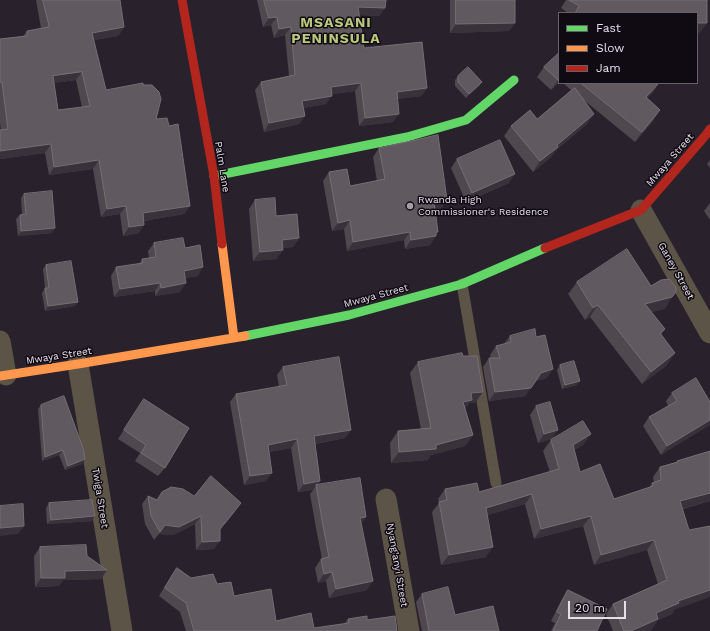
<!DOCTYPE html>
<style>
body{margin:0}
#map{position:relative;width:710px;height:631px;overflow:hidden;background:#29222c;font-family:"Work Sans",sans-serif}
canvas{display:block}
.legend{position:absolute;left:558px;top:12px;width:140px;height:72px;box-sizing:border-box;background:#100b12;border:1px solid #666068;margin:0;padding:5px 7px;list-style:none;font-size:12px;color:#e6dfea}
.legend li{display:flex;align-items:center;gap:8px;height:20px}
.legend b{width:20px;border:1px solid #666068}
.scale{position:absolute;left:568px;top:601px;width:58px;height:18px;box-sizing:border-box;border:2px solid #e6dfea;border-top:0;padding-left:5px;font-size:12px;line-height:14px;white-space:nowrap;color:#e6dfea;-webkit-text-stroke:3px #100b12;paint-order:stroke}
</style>
<div id="map">
<canvas width="710" height="631"></canvas>
<ul class="legend">
<li><b style="height:5px;background:#63d668"></b>Fast</li>
<li><b style="height:5px;background:#ff974d"></b>Slow</li>
<li><b style="height:5px;background:#b3261e"></b>Jam</li>
</ul>
<div class="scale">20 m</div>
</div>
<script>
const ctx = document.querySelector('canvas').getContext('2d');
ctx.lineJoin = 'round';
function strokePath(path, color, width, dash) { ctx.strokeStyle = color; ctx.lineWidth = width; ctx.lineCap = dash ? 'butt' : 'round'; ctx.setLineDash(dash || []); ctx.stroke(path); }
function fillPath(path, color) { ctx.fillStyle = color; ctx.fill(path, 'evenodd'); }
function write(font, color, halo, rows, align = 'center') {
  ctx.font = font + ' "Work Sans",sans-serif'; ctx.lineWidth = 3; ctx.setLineDash([]); ctx.textBaseline = 'middle'; ctx.strokeStyle = halo; ctx.fillStyle = color; for (const [text, x, y, turn = 0] of rows) {
    ctx.save(); ctx.translate(x, y); ctx.rotate((+turn || 0) * Math.PI / 180); ctx.textAlign = isNaN(turn) ? turn : align; if (halo) ctx.strokeText(text, 0, 0); ctx.fillText(text, 0, 0); ctx.restore();
  }
}
strokePath(new Path2D(`
 M462 284 496 483`), '#5b5447', 11);
strokePath(new Path2D(`
 M641 210 710 333
 M0 341 6 375
 M78 364 122 631
 M386 499 409 631`), '#5b5447', 21);
strokePath(new Path2D(`
 M214 176 407 137 466 120 514 80
 M245 336 349 315 462 284 545 248`), '#63d668', 9);
strokePath(new Path2D(`
 M222 244 234 338
 M0 376 78 364 245 336`), '#ff974d', 9);
strokePath(new Path2D(`
 M182 0 214 176 222 244
 M545 248 641 210 705 136 710 129`), '#b3261e', 9);
fillPath(new Path2D(`
 M36 0H120L124 27 118 36 93 40 106 90 156 119 169 126 190 206 184 214 144 221 139 233 123 236 120 214 101 217 93 169 49 175 45 153 0 159V130H1L0 123V39L23 36 27 31 41 28ZM76 80 82 107 58 110 54 83Z
 M257 0H386L385 8 379 16 359 15 364 48 427 88 421 96 397 99 393 122 359 126 355 91 332 94 326 104 303 108 305 116 299 124 264 132 255 90 261 82 289 76 285 35 274 38 271 25 263 27Z
 M450 0H515V23L509 31 450 33Z
 M566 0H707V23L700 32 697 33V13H568L561 8Z
 M559 53V82L551 90 537 77 544 67Z
 M458 76 482 82 479 86 466 98 455 86V80Z
 M563 83H659L653 92 647 98 654 120 635 142 585 101 587 124 556 150 551 157 533 172 504 136 511 126 537 119 571 90Z
 M379 148 447 200 441 209 435 210 436 235 430 245 405 249 404 240 347 251 344 229 332 231 323 181 329 172 350 186 377 181 373 157Z
 M457 159 509 183 466 202 451 168Z
 M710 160V168L707 164Z
 M24 194 55 228 52 233 18 236 16 219 20 215 22 214 21 198Z
 M255 200 276 216 299 238 293 247 282 248 283 250 276 259 253 261 249 209Z
 M710 203V220L704 211Z
 M154 243 185 248 198 276 185 278 180 292 155 296V291L114 297 111 276 116 267 139 264 142 259 149 258 148 251Z
 M46 265 78 302 75 306 45 311 42 293 45 288 43 269Z
 M577 282 651 286 668 304 664 309 651 312 665 329 661 335 667 365 642 384 590 317 585 320 568 294Z
 M510 336 547 378 535 381 525 396 489 401 483 367 489 358H491L490 355 496 346 504 344Z
 M418 362 475 403H469L465 409 473 435 465 446 431 455 428 460 391 463 390 443 398 431 421 429 410 373Z
 M560 365 577 385 562 389 557 370Z
 M283 367 351 430 345 438 315 444 320 481 317 485 361 524 367 590 329 598 326 581 318 583 315 568 321 559H322L316 528 310 494 313 490 298 492 291 448 269 452 266 481 244 485 230 402 236 394 279 387 277 375Z
 M672 393 710 402 661 455 643 426 649 417 668 406 666 401Z
 M144 399 165 468 158 476 135 461 140 453 118 439Z
 M41 405 82 464 65 470 59 455 42 461 38 409Z
 M536 406 552 439 538 443 530 415Z
 M551 440 584 444 574 450 580 472 614 499 649 488 652 483H654L653 477 660 467 676 462 677 461 710 451V501L683 509 674 610 672 614 658 620 651 630 648 631H613L606 614 613 604 658 584 647 550 594 565 583 526 534 539 525 504 487 515 486 557 441 565 432 512 439 503 438 499 445 489 479 492 550 472 543 451Z
 M230 493 235 512 220 530 214 549 196 550 195 524 173 535 159 534 154 540 145 524 142 504 148 496 157 500 194 496Z
 M49 503 92 521 47 524 46 508Z
 M40 547 87 556 101 579 63 580 59 586 35 587 34 556Z
 M177 568 191 578 217 584 234 596 276 621 314 628 344 624 348 619 367 620 397 631H186L180 612 159 596 171 576Z
 M568 590 597 631H551L555 623 551 621 562 599Z
 M422 594 455 615 499 631H422L416 602Z`), '#4f484f');
fillPath(new Path2D(`
 M358 7 385 8 379 16 353 15Z
 M277 17 271 25 263 27 269 18Z
 M515 23 509 31 450 33 456 24Z
 M697 23H707L700 32 697 33Z
 M124 27 118 36 86 42 92 33Z
 M291 27 285 35 274 38 279 29Z
 M82 72 76 80 47 84 53 76Z
 M559 79V82L551 90Z
 M482 82 479 86 466 98 469 94Z
 M361 83 355 91 325 95 331 87Z
 M659 83 653 92 639 106 646 97Z
 M427 88 421 96 391 100 397 92Z
 M332 96 326 104 296 109 302 101Z
 M660 110 654 120 635 142 642 132Z
 M399 114 393 122 359 126 365 118Z
 M594 114 587 124 556 150 551 157 533 172 540 161 557 145Z
 M305 116 299 124 264 132 269 123Z
 M51 144 45 153 0 159V151Z
 M99 160 93 169 49 175 54 167Z
 M515 174 509 183 466 202 472 193Z
 M447 200 441 209 428 211 434 202Z
 M126 206 120 214 101 217 107 209Z
 M190 206 184 214 137 222 143 213Z
 M350 220 344 229 332 231 338 223Z
 M144 225 139 233 123 236 129 227Z
 M55 228 52 233 18 236 21 231Z
 M410 232 404 240 347 251 353 242Z
 M436 232H438L435 237 436 236 430 245 405 249 411 240Z
 M299 238 293 247 276 249 282 240Z
 M283 250 276 259 253 261 260 252Z
 M203 267 198 276 178 279 184 271Z
 M160 283 155 291 114 297 120 289Z
 M186 283 180 292 155 296 161 288Z
 M676 292 664 309 637 316 645 304Z
 M78 302 75 306 45 311 48 306Z
 M598 305 590 317 585 320 593 308Z
 M675 353 667 365 642 384 651 372Z
 M553 369 547 378 535 381 541 373Z
 M580 381 577 385 562 389 565 385Z
 M531 388 525 396 489 401 495 392Z
 M483 392 475 403H469L464 411 463 402 471 393Z
 M710 420V425L661 455 667 446Z
 M351 430 345 438 308 445 314 436Z
 M558 430 552 439 538 443 544 434Z
 M591 434 584 444 565 455 573 445Z
 M473 435 465 446 431 455 428 460 391 463 399 452 436 445Z
 M297 439 291 448 262 453 268 445Z
 M63 450 59 455 42 461 45 457Z
 M85 459 82 464 65 470 68 466Z
 M272 473 266 481 244 485 250 476Z
 M320 481 313 490 298 492 304 484Z
 M710 493V501L673 511 680 501Z
 M532 494 525 504 479 518 486 508Z
 M241 503 235 512 214 537 220 529Z
 M95 516 92 521 47 524 51 520Z
 M201 516 195 524 173 535 159 534 165 525Z
 M591 516 583 526 534 539 541 529Z
 M366 517 360 526V518Z
 M24 526 18 534 0 536V528Z
 M654 540 647 550 594 565 601 555Z
 M220 541 214 549 196 550 202 542Z
 M493 547 486 557 441 565 449 555Z
 M107 570 101 579 63 580 59 586 35 587 41 578 65 571Z
 M332 572 326 581 318 583 324 574Z
 M373 581 367 590 329 598 336 589Z
 M710 590V597L674 610 672 614 658 620 651 630 648 631H631L656 613 678 601Z`), '#39323a');
const building = new Path2D(`
 M43 0H120L124 27 92 33 106 90 143 83V85H152L159 92 161 99 156 119 167 118 169 126 178 124 190 206 143 213 144 225 129 227 126 206 107 209 99 160 54 167 51 144 0 151V130L8 129 2 82H0V39L27 36V31L49 27ZM82 72 90 106 58 110 53 76Z
 M264 0H386L385 8 358 7 364 48 422 42 427 88 397 92 399 114 365 118 361 83 331 87 332 96 302 101 305 116 269 123 261 82 295 75 291 27 279 29 277 17 269 18Z
 M456 0H515V23L456 24Z
 M569 0H707V23H697V13H575L579 6Z
 M559 53V79L558 80 544 67Z
 M468 67 482 82 469 94 458 82V76Z
 M581 83H659L646 97 660 110 642 132Z
 M575 88 594 114 557 145 558 147 540 161 511 126 530 110 537 119Z
 M438 135 447 200 434 202 438 232H436V236L411 240 410 232 353 242 350 220 338 223 329 172 347 169 350 186 385 179 379 148 416 140Z
 M500 140 515 174 472 193 457 159Z
 M52 191 55 228 21 231 20 215 26 214 24 194Z
 M275 198 276 216 297 214 299 238 282 240 283 250 260 252 255 200Z
 M183 238 185 248 200 245 203 267 184 271 186 283 161 288 160 283 120 289 116 267 143 263 142 259 156 257 154 243Z
 M627 249 651 286 661 280 669 279 676 287V292L672 297 645 304 665 329 660 333 675 353 651 372 598 305 593 308 577 282Z
 M71 261 78 302 48 306 45 288H49L46 265Z
 M535 329 536 337 545 335 553 369 541 373 531 388 495 392 489 358H500L496 346 511 342 510 336Z
 M462 353 463 356H477L483 392 471 393 472 400 463 402 473 435 436 445V449L399 452 398 431 431 428 418 362Z
 M339 357 351 430 314 436 320 481 304 484 297 439 268 445 272 473 250 476 236 394 287 385 283 367Z
 M574 361 580 381 565 385 560 365Z
 M696 378 710 402V420L667 446 649 417 677 401 672 393Z
 M64 396 83 448 85 459 68 466 63 450 45 457 41 405Z
 M144 399 189 428 165 468 141 453 146 445 124 430Z
 M550 402 558 430 544 434 536 406Z
 M583 421 591 434 573 445 580 472 600 464 614 499 653 486 652 483 661 480 660 467 678 462 677 461 710 451V493L680 501 689 530 710 526V590L678 601 679 603 656 613 658 619 631 631H624L613 604 667 580 654 540 601 555 591 516 541 529 532 494 486 508 493 547 449 555 439 502 447 500 445 489 477 483 479 492 559 469 551 440Z
 M211 476 230 493 241 503 220 529V541L202 542 201 516 179 527 165 525 160 532 151 516 148 496 157 500 162 492 171 487 183 489 194 496Z
 M360 478 366 517 360 518 373 581 336 589 332 572 324 574 321 559 329 557 322 520 316 485Z
 M92 500 95 516 51 520 49 503Z
 M23 504 24 526 0 528V506Z
 M86 545 87 556 107 570 65 571V578H41L40 547Z
 M177 568 191 578 213 574 217 584 231 582 234 596 271 589 276 621 311 613 314 628 349 623 348 619 367 616V620L395 616 397 631H194L186 603 165 588Z
 M448 587 455 615 493 606 499 631H429L422 594Z
 M568 590 607 609 597 631H553L561 614 557 612Z`);
fillPath(building, '#60595f');
strokePath(building, '#756e75', 1);
for (const [x, y, r, color] of [
 [410,206,4,"#a49da8"]
]) { const dot = new Path2D(); dot.arc(x, y, r, 0, 2 * Math.PI); ctx.fillStyle = color; ctx.fill(dot); strokePath(dot, '#100b12', 1.5); }
write('10px', '#e6dfea', '#100b12', [
 ["Mwaya Street",670,160,-49],
 ["Palm Lane",222,167,81],
 ["Ganey Street",676,271,61],
 ["Mwaya Street",376,296,-15],
 ["Mwaya Street",59,356,-9],
 ["Twiga Street",100,498,81],
 ["Nyang'anyi Street",397,565,80]
]);
write('10px', '#e6dfea', '#100b12', [
 ["Rwanda High",418,200],
 ["Commissioner's Residence",418,212]
], 'left');
ctx.letterSpacing = '1px';
write('bold 14px', '#bac87c', '#100b12', [
 ["MSASANI",336,23],
 ["PENINSULA",336,39]
]);
ctx.letterSpacing = '0px';
</script>
